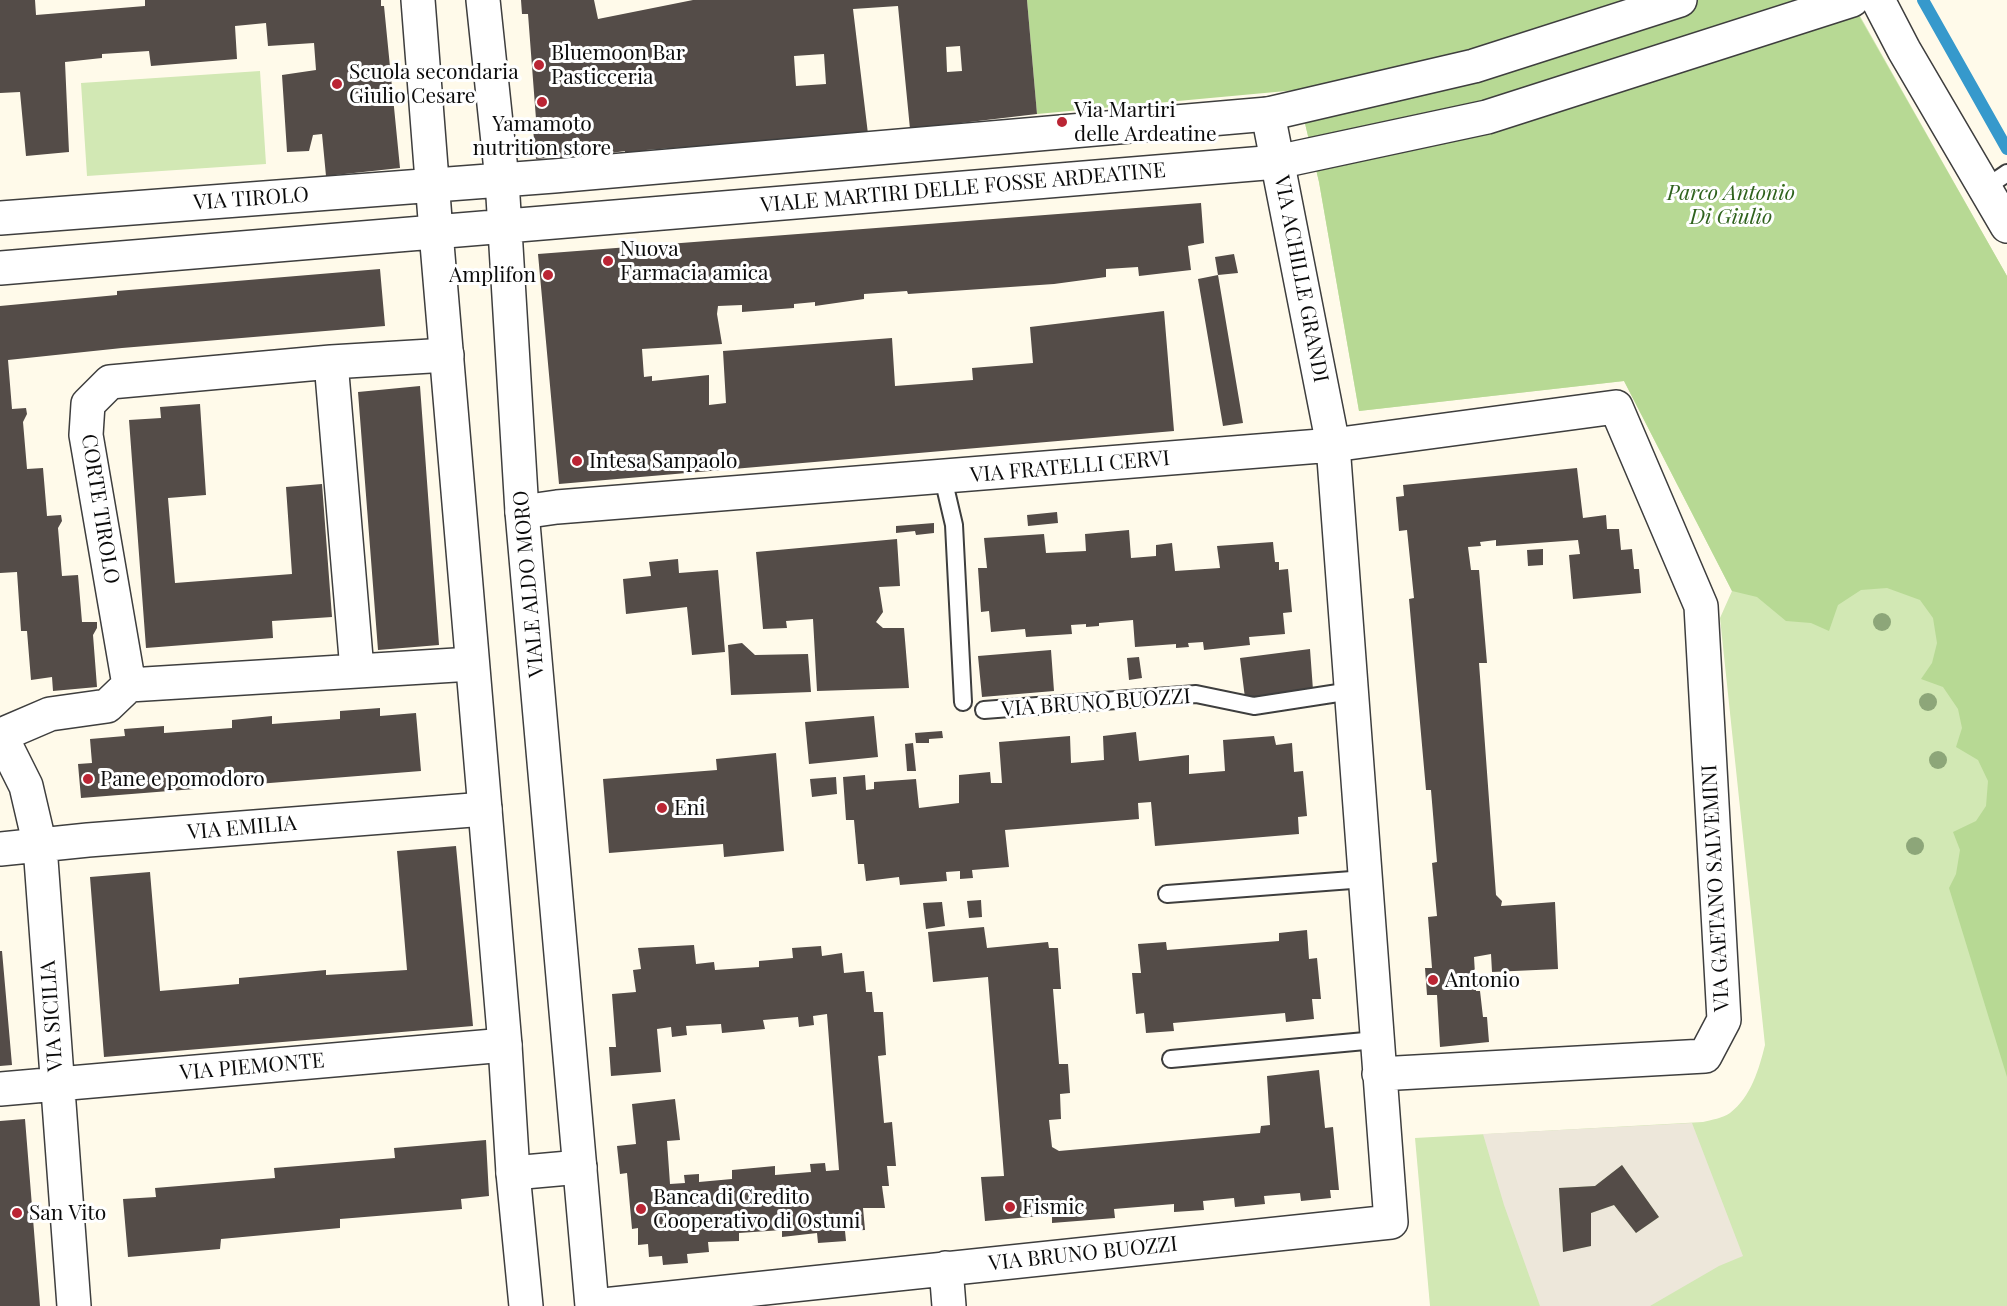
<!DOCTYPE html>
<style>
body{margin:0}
canvas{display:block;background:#fffaea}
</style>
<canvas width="2007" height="1306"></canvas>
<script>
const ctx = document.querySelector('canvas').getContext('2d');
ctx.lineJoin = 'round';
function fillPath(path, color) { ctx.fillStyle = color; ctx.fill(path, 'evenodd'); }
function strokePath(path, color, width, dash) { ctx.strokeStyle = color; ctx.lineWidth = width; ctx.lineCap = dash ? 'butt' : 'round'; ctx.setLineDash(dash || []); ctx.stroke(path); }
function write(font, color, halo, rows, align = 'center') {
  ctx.font = font + ' "Playfair Display",serif'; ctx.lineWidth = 6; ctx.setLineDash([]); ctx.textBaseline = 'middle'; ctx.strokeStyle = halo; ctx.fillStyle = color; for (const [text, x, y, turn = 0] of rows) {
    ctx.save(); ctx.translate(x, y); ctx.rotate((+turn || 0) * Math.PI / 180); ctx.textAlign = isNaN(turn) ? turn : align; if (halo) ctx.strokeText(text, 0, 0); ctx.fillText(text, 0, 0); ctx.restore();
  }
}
fillPath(new Path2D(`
 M1851 0 2007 276V1306H1430L1415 1138 1703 1122C1711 1120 1723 1118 1730 1113 1751 1097 1759 1069 1765 1045L1720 618 1732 591 1624 381 1359 411 1319 182 1297 90Z
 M260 71 266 164 87 176 81 83Z`), '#d2e8b4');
fillPath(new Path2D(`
 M1027 0H1850L2007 276V1077L1949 888 1956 874 1960 850 1953 832 1976 821 1986 806 1988 781 1978 760 1956 747 1962 728 1958 709 1943 687 1921 679 1932 663 1937 643 1933 618 1920 600 1887 588 1861 590 1838 605 1829 631 1811 623 1786 621 1757 597 1732 591 1624 381 1359 411 1319 182 1297 90 1037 114Z`), '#b7d994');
fillPath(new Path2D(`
 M1692 1123 1743 1256 1719 1266 1650 1306H1540L1504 1205 1483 1134ZM1622 1165 1659 1217 1636 1233 1614 1205 1591 1213V1246L1563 1252 1559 1188 1595 1186Z`), '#ede7da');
strokePath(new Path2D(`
 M1923 0 2007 149`), '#3699cc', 12);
fillPath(new Path2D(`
 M0 0H35L36 15 145 6V0H381V6H384L400 168 326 176 322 134 313 135 309 151 287 152 282 75 316 70 314 43 268 46 266 23 235 26 237 59 151 66 149 51 102 54V58L65 62 69 152 26 156 20 92 0 93Z
 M521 0H594L598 19 693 0H1027L1037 114 910 129 898 6 853 9 868 134 646 150V154L625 155V151L611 153V157L560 161V157L536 159 532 119H536L528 14H522ZM960 46 962 71 947 72 946 47ZM824 54 826 84 796 86 794 56Z
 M1201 203 1204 243 1188 246 1191 270 1139 276 1138 267 1106 269V277L1054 284 908 294 907 291 864 294V299L815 306V302L794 304V308L742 312V305L718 306 717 314 722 344 642 349 644 377 652 376V381L709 375V405L726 403 723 351 892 338 895 386 973 380 972 368 1033 363 1030 327 1164 311 1174 431 559 484 538 254Z
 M1234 254 1238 273 1218 275 1215 257Z
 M380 269 385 326 122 348 8 360 12 409 26 408 27 414 23 422 27 469 43 468 47 516 61 515 62 521 58 528 62 576 78 575 82 622H97V628L93 635 97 687 53 691 52 677 31 680 27 631H21L17 572 0 573V306L117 295V291Z
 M1218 275 1243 423 1223 426 1198 279Z
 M420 386 439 645 378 650 358 392Z
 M200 404 206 495 168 498 175 583 292 574 286 487 322 484 332 617 272 621 273 638 146 648 129 420 161 418 160 407Z
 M1577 468 1583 518 1606 515 1607 529H1619L1621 550 1632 549 1634 569H1639L1641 593 1573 599 1569 555 1580 554 1578 540 1496 546V540L1480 542 1481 546 1468 547 1471 570H1479L1487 663H1479L1496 895 1502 901 1501 906 1555 902 1558 969 1492 972 1491 954 1474 957 1476 991H1480L1483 1017H1487L1489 1042 1440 1047 1437 995H1427L1425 968H1432L1428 917 1437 916 1432 863 1437 862 1431 790H1426L1409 599 1414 598 1407 530 1399 531 1396 497 1404 496 1403 485Z
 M1057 512 1058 523 1028 526 1027 515Z
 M934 523V533L916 535 915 531 896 533V526Z
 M1129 530 1131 558 1156 556V545L1172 543 1175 571 1220 568 1217 546 1273 542 1275 562H1279V570L1288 569 1292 612 1283 613 1285 634 1249 637 1250 645 1204 650 1203 642 1188 643 1189 647 1176 648V644L1135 647 1133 620 1099 623V626L1086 627V624L1071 625 1072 634 1026 637 1025 629 991 632 989 611 981 612 978 568H987L984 538 1044 534 1046 553 1086 551 1085 534Z
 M897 539 900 586 879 587 883 612 876 622 883 628H904L909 688 817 691 813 619 786 621 787 628 763 629 756 552Z
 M1543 549V565L1528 566 1527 550Z
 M678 559 679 573 718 570 725 652 692 655 687 607 626 614 623 579 651 576 649 562Z
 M742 643 755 655 808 654 811 692 731 695 728 645Z
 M1310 649 1313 690 1245 698 1240 658Z
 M1051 650 1054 691 982 697 978 656Z
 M1139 657 1142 678 1129 680 1127 658Z
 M380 708V716L416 713 421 771 81 798 78 764 92 763 90 739 125 736 124 729 164 726V733L232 728V720L272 716V724L340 719V711Z
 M874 716 878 757 809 764 805 722Z
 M942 731 943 738 929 739V743H916L915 733Z
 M1136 732 1139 761 1189 755V774L1225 771 1223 740 1274 736 1276 745 1292 743 1294 772 1303 771 1307 816 1298 817 1299 834 1155 846 1151 802 1138 803 1139 819 1005 830 1009 867 972 870 973 878 960 879V871L946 872 947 881 900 885 899 877 866 881 864 864H858L854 820H846L843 777 865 775 866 790 874 789V782L916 779 919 808 959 803V775L990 772 991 783H1002L999 742 1070 736 1071 763 1104 760 1103 736Z
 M913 743 916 771H907L905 744Z
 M776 753 784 851 724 857 723 844 609 853 603 779 717 770 716 759Z
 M836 777 837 794 812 797 810 779Z
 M456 846 473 1026 104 1057 90 877 150 872 160 991 239 984V978L326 970V975L407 970 397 851Z
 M981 900 982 917 969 918 967 901Z
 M942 902 945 926 926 929 923 903Z
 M984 927 987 948 1048 942 1049 948H1058L1061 989H1053L1059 1064H1068L1070 1093 1060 1094 1061 1119 1049 1120 1052 1147 1059 1151 1260 1133 1261 1126 1270 1125 1267 1076 1319 1070 1325 1128 1333 1127 1339 1190H1330L1331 1198 1301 1201 1300 1193 1264 1196 1265 1204 1235 1207 1234 1198 1203 1201 1204 1210 1174 1212V1204L1114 1209 1115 1218 1052 1223V1215L985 1221 981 1177 1004 1176 988 977 933 982 928 932Z
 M1307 930 1309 959 1317 958 1321 999H1312L1314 1019 1286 1022 1285 1013 1173 1023 1174 1031 1146 1033 1144 1013 1136 1014 1132 973H1141L1138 944 1166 942 1167 950 1279 941V933Z
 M694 945 696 964 714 962 715 970 759 967V961L793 958 792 948 821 946 822 956 842 953 844 973 864 971 866 992H872L874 1012H883L886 1055 878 1056 884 1123 892 1122 896 1166H887L889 1186H882L885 1208H863L865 1230 845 1231 846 1241 818 1243 817 1233 782 1237V1230L739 1233V1241L708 1242 709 1252 687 1254 688 1263 663 1265 662 1256 649 1257 648 1244 638 1245V1228L632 1229 627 1173 620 1174 617 1146 636 1144 632 1104 675 1099 680 1140 667 1141 670 1184 685 1183 684 1175 699 1174V1182L732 1179V1170L775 1166V1175L811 1172 810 1164 825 1163 826 1171 839 1170 827 1014 813 1016 814 1025 799 1027 798 1017 763 1020 765 1029 722 1033 721 1024 686 1026 687 1035 672 1037 671 1027 657 1029 661 1072 611 1076 609 1047H616L612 994 636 992 633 970 641 969 638 948Z
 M0 951H2L12 1065 0 1066Z
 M25 1119 40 1306H0V1121Z
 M486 1140 489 1196 461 1199 462 1209 340 1219V1228L221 1239 220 1249 128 1257 123 1199 156 1197 155 1188 275 1178 274 1168 395 1158 394 1148Z
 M1622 1165 1659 1217 1636 1233 1614 1205 1591 1213V1246L1563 1252 1559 1188 1595 1186Z`), '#544c48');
const service = new Path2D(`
 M1985 188 2007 173
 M943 478 954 525 963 702
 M984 710 1196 694 1254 706 1351 691
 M1167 894 1365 879
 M1171 1059 1376 1040`);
const minor = new Path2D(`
 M1878 0 1904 50 2007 226
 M447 355 331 362 110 382 88 404 86 435 129 685 472 664
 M331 362 357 670
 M522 512 557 507 1333 445 1616 407 1701 606 1724 1020 1705 1056 1379 1074
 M0 734 26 786 40 846 74 1306
 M1 735 50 714 107 706 129 685
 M0 849 88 840 485 809
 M0 1089 505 1045
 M513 1173 580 1167
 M946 1268 949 1306
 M594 1306 1391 1222 1333 445 1268 114`);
const tertiary = new Path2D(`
 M418 0 436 232 505 1045 513 1173 526 1306
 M483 0 502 180 522 512 592 1306
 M0 218 554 176 1268 114 1474 66 1680 0
 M0 268 1277 162 1487 117 1852 0`);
strokePath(service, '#3e3e3e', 20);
strokePath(minor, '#3e3e3e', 36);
strokePath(tertiary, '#3e3e3e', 36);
strokePath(service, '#fff', 16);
strokePath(minor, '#fff', 33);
strokePath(tertiary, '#fff', 33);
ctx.fillStyle = '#8da679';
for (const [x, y] of [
 [1882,622],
 [1928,702],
 [1938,760],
 [1915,846]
]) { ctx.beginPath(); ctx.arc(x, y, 9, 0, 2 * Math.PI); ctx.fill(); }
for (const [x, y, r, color] of [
 [539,65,6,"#ba2534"],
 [337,84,6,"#ba2534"],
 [542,102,6,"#ba2534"],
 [1062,122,6,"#ba2534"],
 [608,261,6,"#ba2534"],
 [548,275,6,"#ba2534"],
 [577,461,6,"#ba2534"],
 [88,779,6,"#ba2534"],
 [662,808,6,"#ba2534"],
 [1433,980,6,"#ba2534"],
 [1010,1207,6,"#ba2534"],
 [641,1209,6,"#ba2534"],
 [17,1213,6,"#ba2534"]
]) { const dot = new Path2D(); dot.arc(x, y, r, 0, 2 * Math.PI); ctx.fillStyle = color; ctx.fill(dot); strokePath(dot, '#fff', 2); }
write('21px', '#0b0b0b', '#fff', [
 ["Bluemoon Bar",551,53],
 ["Pasticceria",551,77],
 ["Scuola secondaria",349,72],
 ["Giulio Cesare",349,96],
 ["Via Martiri",1074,110],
 ["delle Ardeatine",1074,134],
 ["Yamamoto",542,124,"center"],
 ["nutrition store",542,148,"center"],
 ["Nuova",620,249],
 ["Farmacia amica",620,273],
 ["Amplifon",536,275,"right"],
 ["Intesa Sanpaolo",589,461],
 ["Pane e pomodoro",100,779],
 ["Eni",674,808],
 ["Antonio",1445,980],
 ["Banca di Credito",653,1197],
 ["Cooperativo di Ostuni",653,1221],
 ["Fismic",1022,1207],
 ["San Vito",29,1213]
], 'left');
write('21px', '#0b0b0b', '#fff', [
 ["VIALE MARTIRI DELLE FOSSE ARDEATINE",963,188,-5],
 ["VIA TIROLO",251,199,-4],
 ["VIA ACHILLE GRANDI",1301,279,79],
 ["VIA FRATELLI CERVI",1070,467,-5],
 ["CORTE TIROLO",100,509,81],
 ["VIALE ALDO MORO",529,584,-95],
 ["VIA BRUNO BUOZZI",1096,703,-4],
 ["VIA EMILIA",242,828,-5],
 ["VIA GAETANO SALVEMINI",1716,888,-93],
 ["VIA SICILIA",52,1016,-94],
 ["VIA PIEMONTE",252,1067,-5],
 ["VIA BRUNO BUOZZI",1083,1254,-6]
]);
write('italic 21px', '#2f621d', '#fff', [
 ["Parco Antonio",1731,193],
 ["Di Giulio",1731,217]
]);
</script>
